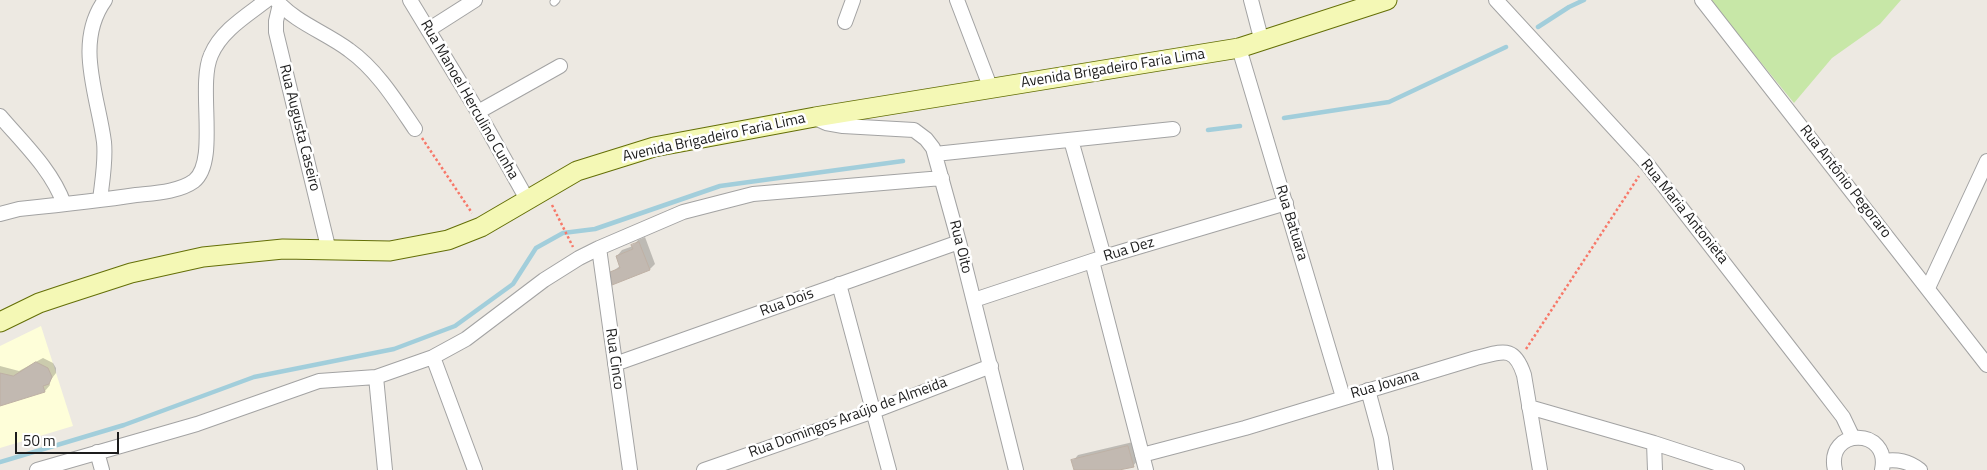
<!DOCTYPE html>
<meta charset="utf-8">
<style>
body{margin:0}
#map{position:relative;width:1987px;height:470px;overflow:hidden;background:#ede9e2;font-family:"Titillium Web",sans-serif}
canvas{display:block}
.scale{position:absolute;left:15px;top:432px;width:104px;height:22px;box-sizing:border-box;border:2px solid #1c1c1c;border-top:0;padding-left:6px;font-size:15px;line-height:18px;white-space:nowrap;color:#1c1c1c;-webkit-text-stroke:4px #fff;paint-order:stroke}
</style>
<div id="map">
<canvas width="1987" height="470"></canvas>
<div class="scale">50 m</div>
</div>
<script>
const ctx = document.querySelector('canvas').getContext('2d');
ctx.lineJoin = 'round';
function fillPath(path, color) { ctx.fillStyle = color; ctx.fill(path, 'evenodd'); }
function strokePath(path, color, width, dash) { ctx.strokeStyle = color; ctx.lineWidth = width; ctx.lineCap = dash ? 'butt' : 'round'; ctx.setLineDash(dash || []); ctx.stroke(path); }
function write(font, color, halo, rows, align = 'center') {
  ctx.font = font + ' "Titillium Web",sans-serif'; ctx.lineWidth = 5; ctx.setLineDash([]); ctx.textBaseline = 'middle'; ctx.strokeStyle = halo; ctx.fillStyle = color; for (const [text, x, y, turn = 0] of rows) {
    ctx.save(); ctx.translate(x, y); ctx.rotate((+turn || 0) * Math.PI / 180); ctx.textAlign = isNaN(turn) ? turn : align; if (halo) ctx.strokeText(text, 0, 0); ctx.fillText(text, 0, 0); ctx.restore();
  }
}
fillPath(new Path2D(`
 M41 326 73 426 0 448V346Z`), '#fefed9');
fillPath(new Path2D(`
 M1710 0H1901L1880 24 1832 58 1794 103Z`), '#c7e7a7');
fillPath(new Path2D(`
 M645 237 655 264 650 269 611 273 621 265 617 256 622 250 633 246 638 240Z
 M43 358 53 363 56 368V373L49 382 50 385 45 391 0 405V366L19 371Z
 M1133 442 1138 460 1133 466 1114 470H1075L1073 461 1078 455Z`), '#0003');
strokePath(new Path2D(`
 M1538 27 1569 7 1584 0
 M1284 118 1389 102 1506 47
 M1208 130 1240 126
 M0 462 124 425 254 377 394 349 455 326 513 284 536 248 563 233 595 229 720 186 903 161`), '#a2cedb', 4.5);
const building = new Path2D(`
 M639 242 650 270 612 285 610 272 620 268 616 256 633 249 631 245Z
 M36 362 48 368 52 377 49 384 43 386 45 392 0 406V373L13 376Z
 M1128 446 1134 467 1119 470H1074L1071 460Z`);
fillPath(building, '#c2b9b1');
strokePath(building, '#beb0a4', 1);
const service = new Path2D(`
 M554 2 556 0`);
const minor = new Path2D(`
 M276 0C296 23 325 32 349 50 377 70 396 101 415 129
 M410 0 478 112 528 201
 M957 0 991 89
 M1251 0 1262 42
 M1496 0 1647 164 1820 387 1843 417 1853 438
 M1702 0 1987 365
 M280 4 276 21V32L329 251
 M845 22 853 0
 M428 30 475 0
 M1239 48 1343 397
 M478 112 560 66
 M0 116C23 143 52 170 64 204
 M815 118 826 123 843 126 914 130 926 139 933 148 959 242 1016 470
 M1071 140 1104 257
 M935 154 1173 129
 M100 200C102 182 106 161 104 142 98 95 74 43 105 0
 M0 214 19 209C58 205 97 201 136 195 154 193 179 192 194 181 219 161 197 86 211 55 221 31 246 16 267 0
 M599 248 630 470
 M1092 261 1146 470
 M839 284 889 470
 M1928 288 1987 161
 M974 300 1104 257 1286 203
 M433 357 475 470
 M615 364 959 242
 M376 377 385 470
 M1368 390 1381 438 1386 470
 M1529 407 1654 443 1737 470
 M1654 443 1655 470
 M97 452 102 470
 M1142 455 1245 428 1476 358C1502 352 1514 344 1524 375L1540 470
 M1883 461C1898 459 1908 461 1920 470
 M37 470 197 424 319 381 376 377 433 357 466 339 544 280 579 258 599 248 683 212 753 194 942 178
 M704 470 874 411 991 366
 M1835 470C1825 427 1891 427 1882 470`);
const secondary = new Path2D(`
 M0 322 39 303 63 295 131 273 203 257 283 249 390 251 448 240 481 227 577 171 654 147 815 117 1239 48 1387 0`);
strokePath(service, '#a3a3a3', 9);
strokePath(minor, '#a3a3a3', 16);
strokePath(secondary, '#646f07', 21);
strokePath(new Path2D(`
 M422 138 472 213
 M552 205 573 247
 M1526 349 1639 176`), '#f77869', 2.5, [2.5, 2.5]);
strokePath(service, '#fff', 7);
strokePath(minor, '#fff', 14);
strokePath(secondary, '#f4f8b5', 19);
write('15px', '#1c1c1c', '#fff', [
 ["Avenida Brigadeiro Faria Lima",1113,69,-9],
 ["Rua Manoel Herculino Cunha",469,100,60],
 ["Rua Augusta Caseiro",299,128,76],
 ["Avenida Brigadeiro Faria Lima",714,138,-12],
 ["Rua Antônio Pegoraro",1845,182,52],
 ["Rua Maria Antonieta",1684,212,51],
 ["Rua Batuara",1291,223,73],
 ["Rua Oito",960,247,76],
 ["Rua Dez",1129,250,-17],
 ["Rua Dois",787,303,-20],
 ["Rua Cinco",614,359,82],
 ["Rua Jovana",1385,385,-16],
 ["Rua Domingos Araújo de Almeida",848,418,-20]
]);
</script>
